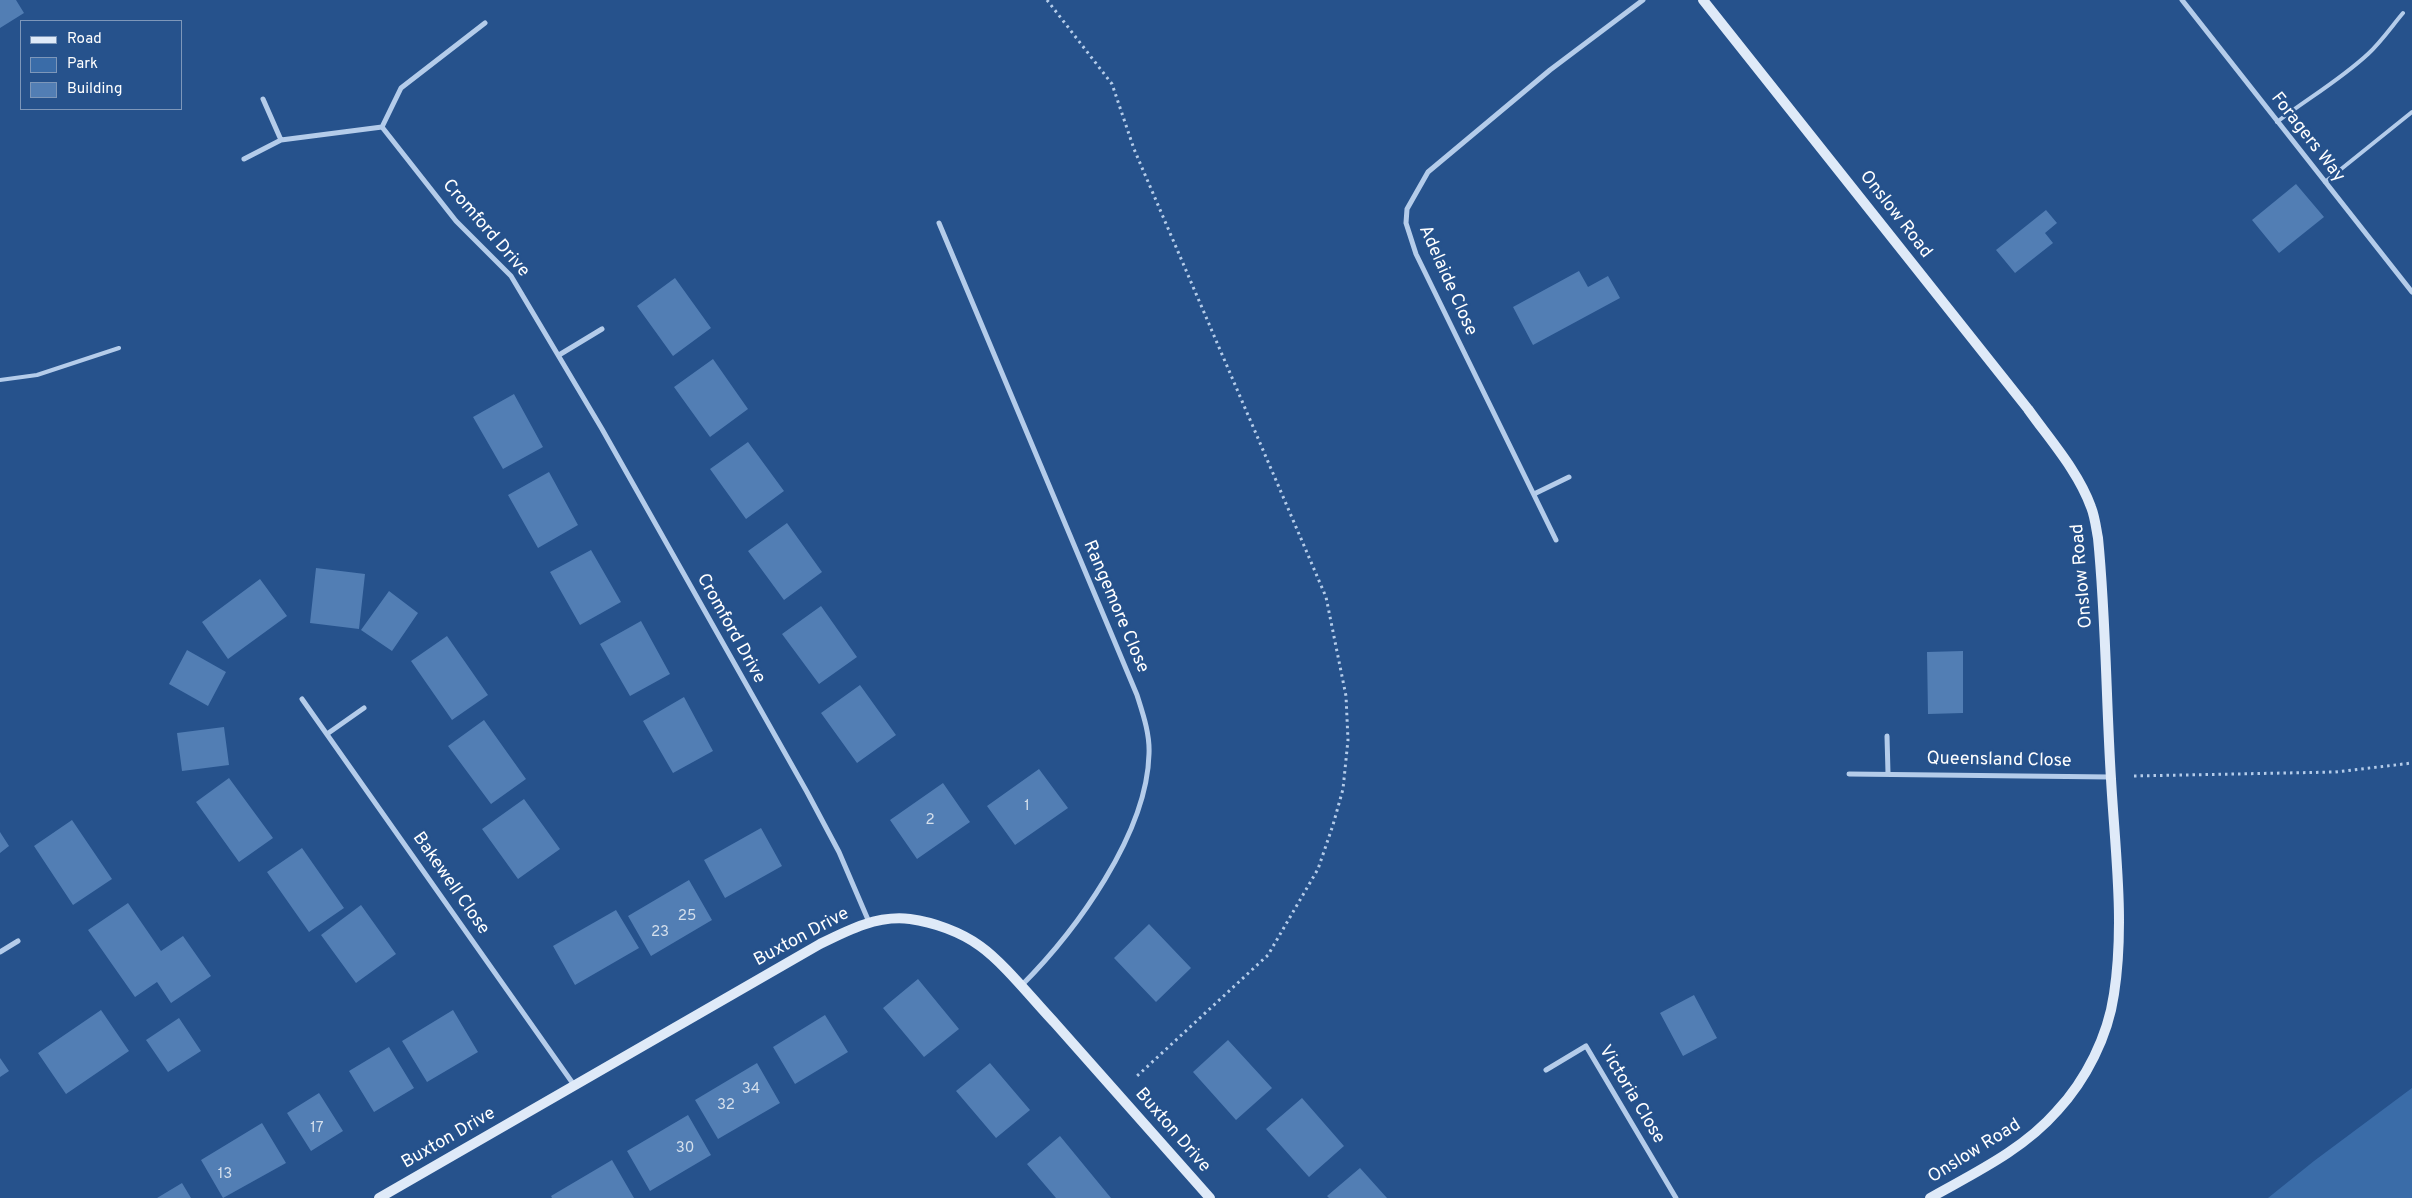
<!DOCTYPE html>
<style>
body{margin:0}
#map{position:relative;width:2412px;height:1198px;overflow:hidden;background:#26528c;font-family:Overpass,sans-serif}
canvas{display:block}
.legend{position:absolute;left:20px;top:20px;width:162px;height:90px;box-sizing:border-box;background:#26528c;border:1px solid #7d97ba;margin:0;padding:6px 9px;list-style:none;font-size:15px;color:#fff}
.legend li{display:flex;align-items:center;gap:10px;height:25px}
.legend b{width:25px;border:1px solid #7d97ba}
</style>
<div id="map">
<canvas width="2412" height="1198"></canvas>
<ul class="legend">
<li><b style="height:6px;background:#dfeaf8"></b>Road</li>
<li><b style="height:14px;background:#3a6ca8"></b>Park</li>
<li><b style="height:14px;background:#527eb4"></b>Building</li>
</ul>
</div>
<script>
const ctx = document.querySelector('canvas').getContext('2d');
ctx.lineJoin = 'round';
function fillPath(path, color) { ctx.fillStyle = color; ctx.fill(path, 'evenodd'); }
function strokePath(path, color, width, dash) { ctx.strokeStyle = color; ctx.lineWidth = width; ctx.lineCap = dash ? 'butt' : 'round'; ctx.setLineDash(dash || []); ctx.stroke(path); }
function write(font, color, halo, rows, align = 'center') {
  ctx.font = font + ' Overpass,sans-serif'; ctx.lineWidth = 5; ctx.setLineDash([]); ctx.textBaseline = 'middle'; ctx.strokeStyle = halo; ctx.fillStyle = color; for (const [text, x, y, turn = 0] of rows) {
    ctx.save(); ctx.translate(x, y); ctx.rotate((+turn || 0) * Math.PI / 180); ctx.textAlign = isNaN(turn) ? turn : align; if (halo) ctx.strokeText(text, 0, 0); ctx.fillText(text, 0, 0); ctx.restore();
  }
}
fillPath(new Path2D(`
 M2412 1088V1198H2268L2314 1161Z`), '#3a6ca8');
fillPath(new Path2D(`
 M0 0H16L24 13 0 28Z
 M2296 184 2324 217 2279 253 2252 220Z
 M2046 210 2057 223 2045 233 2053 243 2015 273 1996 250Z
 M1579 271 1588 287 1608 276 1620 298 1533 345 1513 307Z
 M675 278 711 328 673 356 637 306Z
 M713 359 748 409 710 437 674 387Z
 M514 394 543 447 503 469 473 417Z
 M748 442 784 491 746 519 710 469Z
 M549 472 578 525 538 548 508 495Z
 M787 523 822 572 784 600 748 551Z
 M591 550 621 602 580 625 550 572Z
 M316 568 365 574 359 629 310 623Z
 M260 579 287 616 228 659 202 622Z
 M389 591 418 613 392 651 361 630Z
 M821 606 857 657 819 684 782 634Z
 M641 621 670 674 630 696 600 644Z
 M447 636 488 695 452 720 411 661Z
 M187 650 226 672 208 706 169 684Z
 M1963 651V713L1928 714 1927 652Z
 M860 685 896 735 857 763 821 713Z
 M684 697 713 751 673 773 643 721Z
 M484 720 526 779 491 804 448 746Z
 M224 727 229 765 182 771 177 733Z
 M1039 769 1068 808 1015 845 987 806Z
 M229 778 273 838 239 862 196 802Z
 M943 783 970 822 917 859 890 820Z
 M524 799 560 849 518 879 482 829Z
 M72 820 112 879 73 905 34 846Z
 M761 828 782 866 725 898 704 860Z
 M0 832 9 846 0 853Z
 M302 848 344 908 309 932 267 872Z
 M689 880 712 920 651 956 628 916Z
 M128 903 161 951 183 936 211 976 171 1003 157 982 135 997 88 930Z
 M361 905 396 954 356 983 321 935Z
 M616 910 639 948 575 985 553 946Z
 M1149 924 1191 968 1156 1002 1114 958Z
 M918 979 959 1029 924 1057 883 1008Z
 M1694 995 1717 1038 1683 1056 1660 1013Z
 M101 1010 129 1051 66 1094 38 1053Z
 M453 1010 478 1052 427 1082 402 1041Z
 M825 1015 848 1052 795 1084 773 1047Z
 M179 1018 201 1051 168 1072 146 1040Z
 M1228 1040 1272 1088 1236 1120 1193 1072Z
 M389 1047 414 1088 374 1112 349 1071Z
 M0 1058 9 1071 0 1077Z
 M757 1063 780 1103 718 1139 695 1100Z
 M990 1063 1030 1110 996 1138 956 1091Z
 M319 1093 343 1131 311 1151 287 1113Z
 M1302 1098 1344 1146 1309 1177 1266 1129Z
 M688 1115 711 1155 650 1191 627 1151Z
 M262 1123 286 1163 223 1198 201 1160Z
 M1060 1136 1111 1198H1056L1027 1164Z
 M612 1160 634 1198H552L551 1196Z
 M1360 1168 1387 1198H1329L1327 1196Z
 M182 1183 191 1198H157Z`), '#527eb4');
strokePath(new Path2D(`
 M1047 0 1112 84 1134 149 1326 597 1346 696 1348 740 1343 789 1333 825 1318 869 1268 955 1136 1077
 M2134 776 2335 772 2412 763`), '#b4ccea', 3, [2.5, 4]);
strokePath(new Path2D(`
 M2277 122C2307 99 2340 80 2368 54 2381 42 2392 26 2403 13
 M2325 182 2412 112
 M0 380 37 375 119 348`), '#b4ccea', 4);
strokePath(new Path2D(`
 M2182 0 2412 292
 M263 99 281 140
 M382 127 456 221 511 276 602 429 807 792 839 852 869 922
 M244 159 281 140 382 127 401 88 485 23
 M939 223 1137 695C1143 714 1150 734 1149 754 1147 834 1076 931 1021 986
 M559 355 602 329
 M1534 494 1569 477
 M1556 540 1416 254 1406 223 1407 209 1428 172 1550 70 1643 0
 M302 699 574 1085
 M327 734 364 708
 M1887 736 1888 773
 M1849 774 2110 777
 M0 952 18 941
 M1546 1070 1586 1046 1676 1198`), '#b4ccea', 5);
strokePath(new Path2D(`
 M1703 0 2028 409C2050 440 2078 471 2091 507 2095 517 2096 528 2098 538 2106 618 2106 699 2111 779 2115 850 2125 923 2114 994 2108 1036 2086 1080 2057 1111 2023 1150 1974 1173 1930 1198
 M379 1198 820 944C848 930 877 915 910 919 933 922 961 932 980 946 1004 963 1033 1000 1054 1022 1106 1080 1158 1139 1210 1198`), '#dfeaf8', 10);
write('15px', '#d4dfec', null, [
 ["1",1027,807],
 ["2",930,821],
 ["25",687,917],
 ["23",660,933],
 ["34",751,1090],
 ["32",726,1106],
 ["17",317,1129],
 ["30",685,1149],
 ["13",225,1175]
]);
write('18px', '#fff', '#26528c', [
 ["Foragers Way",2307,138,52],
 ["Onslow Road",1895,215,52],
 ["Cromford Drive",485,229,49],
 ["Adelaide Close",1447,281,66],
 ["Onslow Road",2083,576,-95],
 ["Rangemore Close",1115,607,67],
 ["Cromford Drive",730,629,61],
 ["Queensland Close",1999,761,1],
 ["Bakewell Close",450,884,55],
 ["Buxton Drive",802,938,-28],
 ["Victoria Close",1631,1095,59],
 ["Buxton Drive",1172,1131,49],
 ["Buxton Drive",449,1139,-30],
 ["Onslow Road",1975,1152,-32]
]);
</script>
